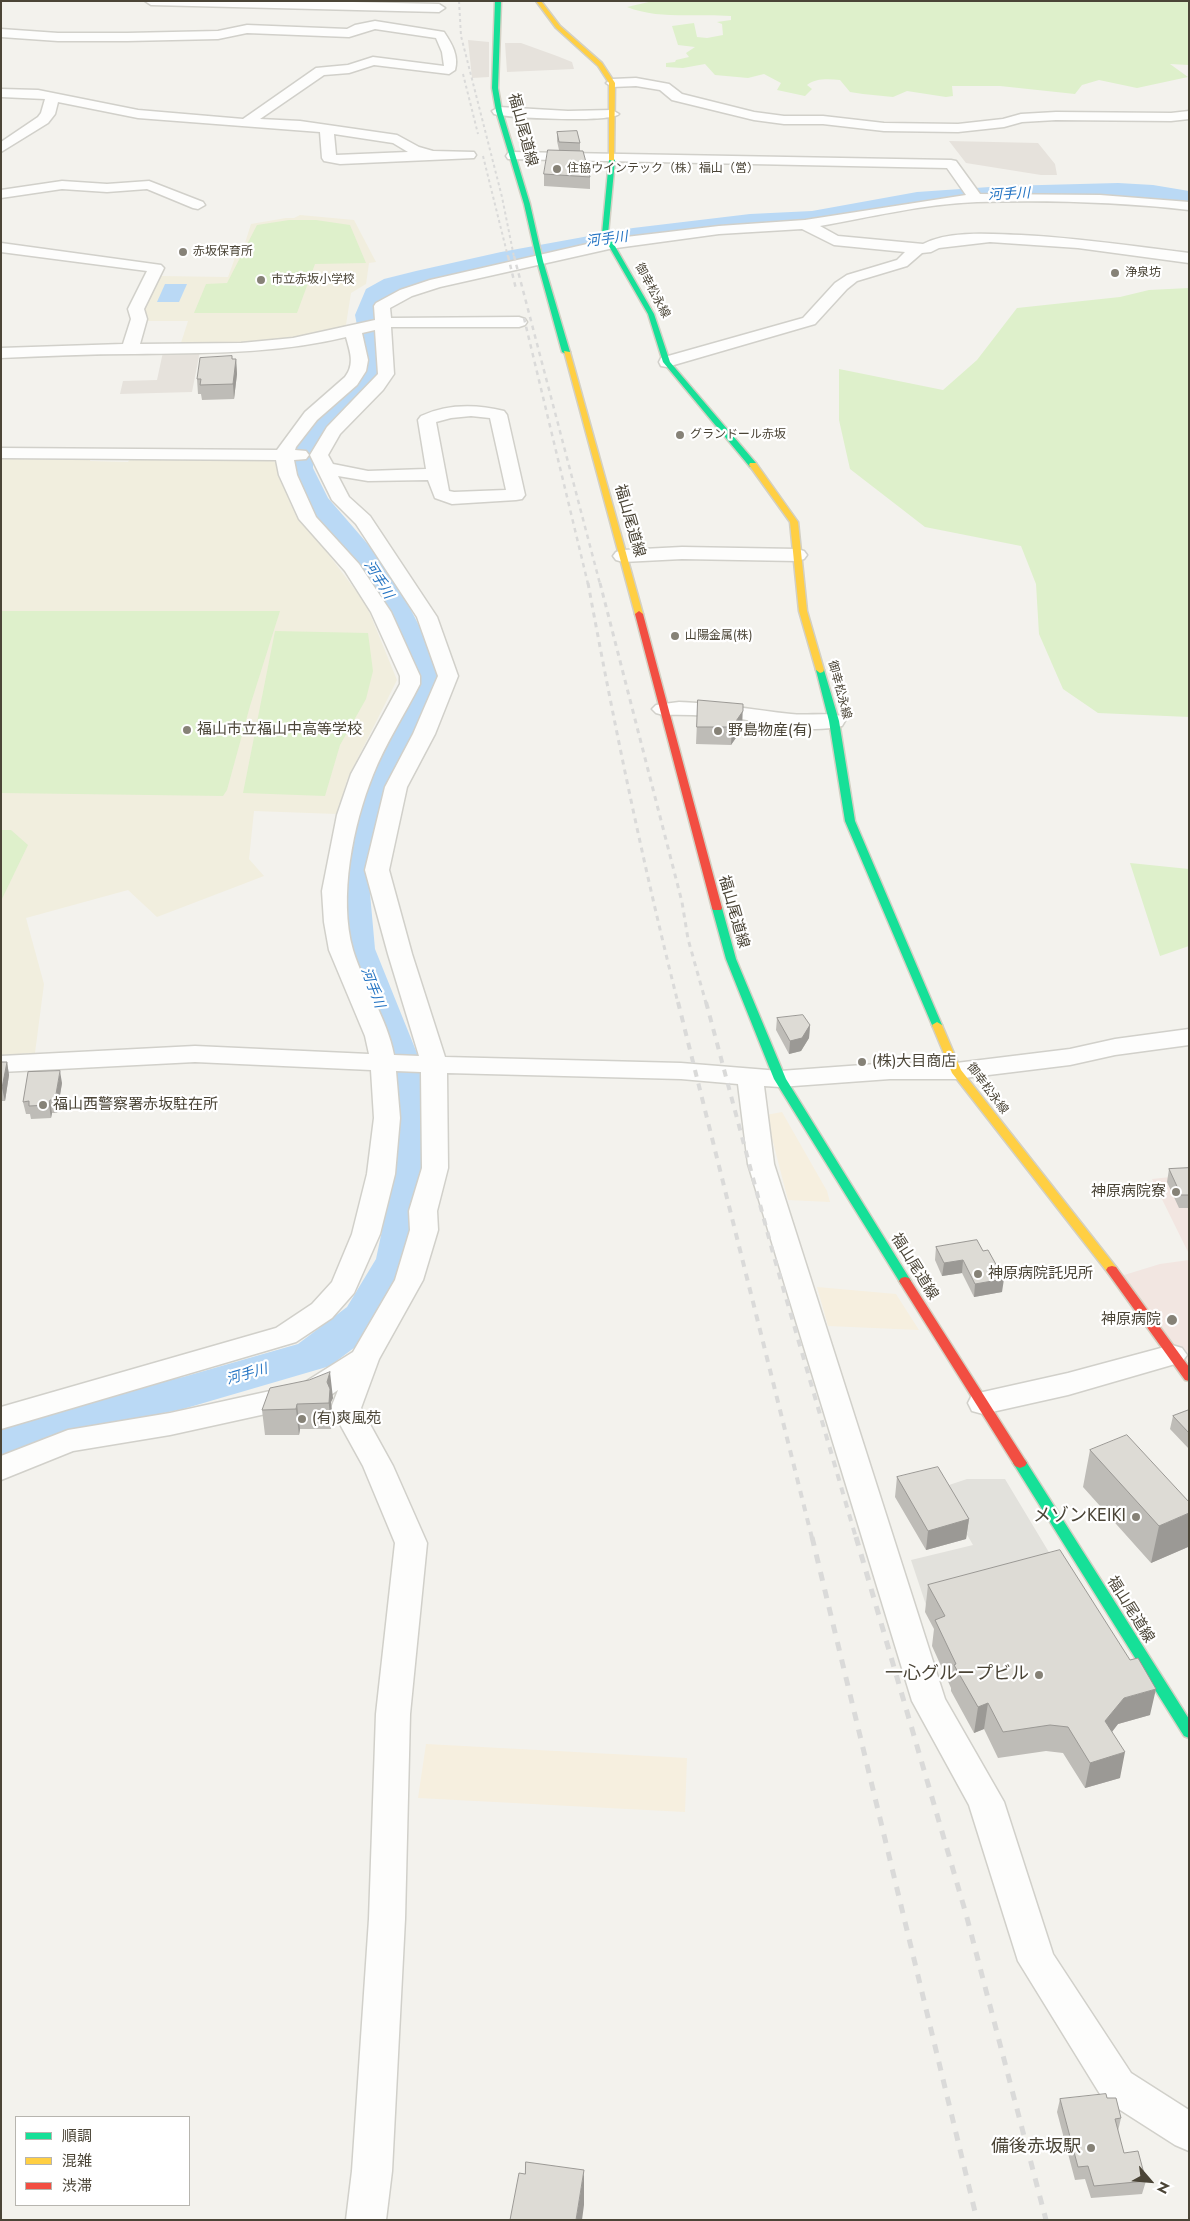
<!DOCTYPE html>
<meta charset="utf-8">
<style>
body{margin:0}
#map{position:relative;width:1190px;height:2221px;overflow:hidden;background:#f3f2ed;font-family:Jost,"Noto Sans JP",sans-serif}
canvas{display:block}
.frame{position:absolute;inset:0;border:2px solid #4b4537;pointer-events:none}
.legend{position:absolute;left:15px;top:2116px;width:175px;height:90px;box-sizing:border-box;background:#fff;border:1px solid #b7b5af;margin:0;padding:6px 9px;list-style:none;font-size:15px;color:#4b4537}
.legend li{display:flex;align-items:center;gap:10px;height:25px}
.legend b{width:25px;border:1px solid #b7b5af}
.north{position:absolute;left:1125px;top:2156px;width:50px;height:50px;-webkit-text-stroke:4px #fff;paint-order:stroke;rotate:117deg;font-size:14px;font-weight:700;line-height:20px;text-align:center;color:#4b4537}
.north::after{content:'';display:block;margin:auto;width:18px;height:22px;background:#4b4537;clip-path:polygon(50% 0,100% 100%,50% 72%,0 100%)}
</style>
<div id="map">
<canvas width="1190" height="2221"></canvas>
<div class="frame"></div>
<ul class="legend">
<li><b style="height:6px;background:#16e098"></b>順調</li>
<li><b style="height:6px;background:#ffcf43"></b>混雑</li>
<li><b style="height:6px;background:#f24e42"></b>渋滞</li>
</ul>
<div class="north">N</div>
</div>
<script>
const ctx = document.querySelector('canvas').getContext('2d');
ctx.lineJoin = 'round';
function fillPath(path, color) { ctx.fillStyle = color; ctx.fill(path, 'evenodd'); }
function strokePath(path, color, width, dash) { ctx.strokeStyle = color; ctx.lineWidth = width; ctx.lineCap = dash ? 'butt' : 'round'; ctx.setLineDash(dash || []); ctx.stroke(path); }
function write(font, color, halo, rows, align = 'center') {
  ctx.font = font + ' Jost,"Noto Sans JP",sans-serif'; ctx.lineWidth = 4.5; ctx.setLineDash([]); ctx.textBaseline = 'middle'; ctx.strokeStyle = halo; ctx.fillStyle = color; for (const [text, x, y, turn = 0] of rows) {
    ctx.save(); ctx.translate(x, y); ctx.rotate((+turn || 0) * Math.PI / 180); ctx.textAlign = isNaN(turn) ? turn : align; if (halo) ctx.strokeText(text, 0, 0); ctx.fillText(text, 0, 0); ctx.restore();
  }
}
fillPath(new Path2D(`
 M782 1112 827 1191 830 1202 788 1200 766 1115Z
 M817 1287 896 1294 919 1330 828 1326Z
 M426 1744 687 1758 685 1812 418 1798Z`), '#f6efdf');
fillPath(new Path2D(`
 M468 40 489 42V77L472 78Z
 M505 43H521L557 56 572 62 574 69 507 72Z
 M949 141 1038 143 1055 164 1057 175H1041L966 163Z
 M200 351 192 392 120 394 123 381 157 380 163 352Z`), '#e6e2dc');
fillPath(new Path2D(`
 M300 215 354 220 376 262 369 263 366 284 351 293 345 331 297 340 180 346 188 321H144L141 311 158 276 228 277 240 244 245 243 251 224 286 218H294Z
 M1 457 90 458V461L128 462 130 459 269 460 276 462 291 505 366 604 397 680 347 780 337 814 254 811 249 859 264 876 157 917 128 890 26 918 44 984 35 1053 1 1055Z`), '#f1eede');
fillPath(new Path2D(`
 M1189 1175V1254L1152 1179Z
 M1189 1260V1363L1121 1276 1160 1264Z`), '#f2e6e1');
fillPath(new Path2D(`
 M653 1H1189V65L1170 64 1188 77 1137 88 1099 80 1082 85 1075 94 1000 86H952L953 96 946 97 907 91 893 97 863 94 850 92 840 80C829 79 815 78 807 85L812 89 805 96 777 90 781 83 764 74 748 78 715 75 705 64 683 68 666 67V63L675 62 676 60 689 57 686 53 695 47 678 45 672 26 694 23 697 37 707 38 723 35 722 24 717 22 731 20V16C698 13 659 20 627 7Z
 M289 220H316L350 225 366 263 315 264 297 313H194L206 284 227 283 257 225Z
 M1189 288V717L1098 713 1063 689 1039 634 1036 584 1021 546 925 527 850 469 839 420V369L943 390 977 360 1017 308 1120 297 1149 290Z
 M1 611H280L250 706 227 790 223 796 1 793Z
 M275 631 368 633 373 671 366 699 340 745 325 796 243 793Z
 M1 830H11L28 845 1 901Z
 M1130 863 1189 869V946L1160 956Z`), '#def0cb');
fillPath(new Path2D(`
 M967 1479H1005L1059 1569 926 1605 911 1560 973 1545 940 1488Z`), '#e2e1dc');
fillPath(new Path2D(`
 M165 284H187L179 302H157Z`), '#bad9f5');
fillPath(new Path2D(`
 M1118 183 1153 185 1189 191V205L1153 199 1118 197 1004 200 917 206 812 225 750 228 633 242 501 266 417 285 400 289 385 298 379 315 390 360 386 374 367 396 328 431 313 450V468L328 498 391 571 432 651 438 680 419 729 387 798 368 871 375 949 433 1093 438 1164 418 1259 379 1329 330 1366 183 1409 74 1432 1 1457V1422L68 1400 183 1377 298 1344 347 1307 376 1259 396 1164 393 1093 339 949 332 871 353 798 387 729 406 680 402 651 363 574 306 507 285 468 287 449 290 443 310 419 349 386 361 372 364 360 355 315 366 289 384 279 416 271 501 252 633 228 750 214 812 211 917 192 1004 186Z`), '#bad9f5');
const street = new Path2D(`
 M145 1H309L439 4 445 8 439 12 151 5Z
 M375 21 444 32C452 44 459 56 455 70L449 74 374 65 349 73 324 75 260 119 300 121 397 135 419 147 433 151 474 152 476 155 474 158 340 164 324 161 322 158 320 132 138 118 58 102 55 114 48 123 1 152V142L38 117 41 113 45 99 1 97V89L38 90 138 110 243 119 316 68 348 65 373 57 444 66 442 52 436 38 375 29 349 37 247 33 218 39 127 41H58L1 37V29L58 33H127L218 31 247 25 347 29 355 25ZM334 134 393 143 408 152 336 155Z
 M636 78 669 84 682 94 754 112 784 116H823L884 123 958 124 1003 119 1021 114 1056 112 1171 113 1189 111V119L1171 121 1056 120 1022 122 1004 127 958 132 884 131 823 124H784L754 120 672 100 660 90 636 86 612 87 606 83 612 79Z
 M499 107 568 111 612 110 619 114C611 123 510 118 494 114L492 111Z
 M513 152 951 160 956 161 980 194 1100 195 1189 202V210C1120 202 1046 200 977 202 924 204 871 217 820 226L838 236 923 244C949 230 993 234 1021 235 1078 238 1133 246 1189 253V263L1078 248 990 242 939 248 931 252 922 253 907 266 857 281 847 289 815 324 667 367 661 366 659 362 661 358 803 318 835 283 847 275 897 260 905 252 834 245 802 229 719 234 609 249 440 287 412 296 390 308 391 318 519 317 525 319 527 322 525 325 519 327H391L394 374 383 390 340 434 328 455 333 464 368 471 426 469 418 420 421 416C447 404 476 404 504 411L507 415 525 495 522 499 516 500 452 504 435 498 428 480 368 481 338 476 349 497 370 516 437 617 458 676 435 734 407 787 389 870 412 954 445 1057 681 1063 780 1071 890 1063H956L1070 1049 1115 1039 1189 1029V1045L1115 1055 1070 1065 956 1079H890L780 1087 764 1086 774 1164 945 1699 1004 1802 1053 1954 1131 2073 1189 2110V2151L1175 2145 1103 2099 1018 1961 969 1805 912 1701 748 1164 738 1084 681 1079 447 1073 448 1168 437 1211 438 1230 423 1280 379 1359 361 1408 393 1466 427 1543 410 1714 405 1919 392 2171 386 2220H346L352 2171 369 1919 376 1714 395 1543 363 1466 331 1408 338 1390 322 1401 311 1404 170 1435 73 1451 1 1480V1456L68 1430 170 1413 302 1384 353 1352 395 1280 410 1230 409 1211 422 1168 421 1072 396 1071 400 1118 395 1174 380 1234 354 1293 332 1318 296 1342 1 1429V1407L276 1328 312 1304 332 1282 352 1234 367 1174 374 1118 371 1070 195 1062 1 1072V1056L195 1046 369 1054 365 1036 329 950 324 922 322 891 337 815 351 774 400 684V676L371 612 345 571 299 519 279 475 276 460 1 458V448L277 450 305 412 345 377C355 364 350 352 346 337 276 354 206 353 134 354 90 354 46 356 1 358V348L123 344 131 319 128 309 147 271 1 252V243L161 265 164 268 144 309 147 319 140 344 241 343 293 338 375 320 374 306 376 303 400 290 430 280 609 239 719 226 805 220 966 195 947 168 508 159 506 156 508 153ZM375 330 378 374 327 427 310 455 332 500 356 524 417 617 438 676 413 734 385 787 365 870 388 954 419 1056 394 1055C387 1018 364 986 353 950 338 898 353 824 373 775 385 744 405 714 420 684V676L391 612 359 564 316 517 297 475 294 460 306 459 309 455 306 451 295 450 296 447 317 420 357 385 366 371 368 360 362 333ZM471 416 490 418 506 490 454 492 449 491 436 422 451 418Z
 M62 181 107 184 149 181 203 202 205 205 198 209 193 208 147 189 107 192 62 189 1 198V190Z
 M682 547 797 549 804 551 807 555 804 559 797 561 682 559 623 562 616 560 613 556 616 552 623 550Z
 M679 702C717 703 754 710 791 714 808 716 825 712 842 716L845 721 842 726C809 734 773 724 741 719 715 716 689 714 663 715L656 713 652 709 656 705Z
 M1172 1345 1182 1348 1187 1355 1182 1362 1068 1395 983 1414 972 1411 968 1403 972 1395 983 1392 1068 1373Z`);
const fast = new Path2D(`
 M495 1H501L498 88 502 111 530 204 543 261 570 352 566 354 562 352 537 261 524 204 496 111 492 88Z
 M612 158 615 160 608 234 654 314 670 362 756 463V467H750L663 362 648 314 602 234 609 160Z
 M820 667 824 670 839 721 855 821 942 1025 941 1027H933L932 1025 845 821 829 721 816 670Z
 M717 905 722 908 736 959 786 1079 911 1281 909 1284H901L774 1079 726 959 712 908Z
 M1020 1458 1025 1460 1189 1719V1738L1184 1736 1015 1466 1013 1463 1015 1460Z`);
const slow = new Path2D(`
 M536 1H541L560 26 602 63 615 83 614 161 609 160V83L598 66 556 28Z
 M564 351 570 352 643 614 642 616H636L635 614Z
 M750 463H756L798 522 807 611 824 670 823 672 820 673 816 670 799 611 790 522 749 465Z
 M937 1022 942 1025 961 1070 1116 1267 1118 1270 1116 1273H1108L952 1073 932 1025Z`);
const jam = new Path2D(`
 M639 611 643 614 722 908 721 910H713L712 908 635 614Z
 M1112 1266 1116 1267 1189 1367V1381L1185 1380 1108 1273 1106 1270 1108 1267Z
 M905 1277 909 1278 1025 1460 1027 1463 1025 1466 1020 1468 1015 1466 899 1281 901 1278Z`);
strokePath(street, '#d1d0ca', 3);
strokePath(fast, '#d3d0c3', 3);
strokePath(slow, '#d3d0c3', 3);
strokePath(jam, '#d3d0c3', 3);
fillPath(street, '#fdfdfc');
fillPath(fast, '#16e098');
fillPath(slow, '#ffcf43');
fillPath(jam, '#f24e42');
strokePath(new Path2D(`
 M459 1 461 36 502 197 514 257
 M463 74 478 134
 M483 156 508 257`), '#dadad9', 2, [3, 3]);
strokePath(new Path2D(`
 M508 256 516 289
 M514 256 600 584
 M524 318 588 584`), '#dadad9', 2.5, [4.5, 4.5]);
strokePath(new Path2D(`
 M588 583C614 724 643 864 678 1003
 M600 583 682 902 688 939 706 1003`), '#dadad9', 3, [5, 5]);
strokePath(new Path2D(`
 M678 1002 812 1538
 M706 1002 773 1253 856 1538`), '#dadad9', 4, [7, 7]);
strokePath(new Path2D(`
 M812 1537 977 2220
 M856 1537 966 1914 1046 2220`), '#dadad9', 5, [9, 9]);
fillPath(new Path2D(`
 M557 132 580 143V151L590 177V189L544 186V174L559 150 557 141Z
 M232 359H236L237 374 234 399 202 400 201 394H198L197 379Z
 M698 700 742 729 731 745 696 744Z
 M777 1018 810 1025 809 1038 801 1051 789 1054 776 1030Z
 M1 1062H7L9 1075 5 1101H1Z
 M62 1083 57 1113H52L51 1118 31 1119 30 1114H26L23 1102Z
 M1189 1168V1208H1179L1167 1182 1169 1169Z
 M977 1240 1002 1292 974 1297 962 1273 942 1276 935 1260 936 1247Z
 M333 1398 331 1402 332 1414 331 1429H300L299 1435H265L262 1410Z
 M1189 1410V1449L1170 1429 1173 1416Z
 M1090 1450 1188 1547 1151 1563 1083 1487Z
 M897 1477 969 1519 966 1539 926 1550 895 1497Z
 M928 1585 1150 1715 1118 1724 1112 1732 1120 1778 1085 1788 1063 1753 1046 1751 998 1758 984 1729 974 1733 951 1691V1688L932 1646 934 1629 925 1612Z
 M1107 2098 1121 2118 1118 2131 1124 2153 1146 2181 1142 2194 1091 2198 1085 2179 1075 2180 1057 2112 1060 2099Z`), '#bebcb7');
fillPath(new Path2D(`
 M236 359 237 374 234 399 233 384Z
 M743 704 742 729 731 745 732 727Z
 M810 1025 809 1038 801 1051 789 1054 790 1041Z
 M7 1062 9 1075 5 1101 2 1088Z
 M60 1071 62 1083 57 1113 55 1100Z
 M50 1100 52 1113 51 1118 49 1105Z
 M963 1260 962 1273 942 1276 944 1263Z
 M1004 1279 1002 1292 974 1297 975 1284Z
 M330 1372 333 1398 331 1402 332 1414 331 1429 327 1382Z
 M297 1404 300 1429 299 1435 296 1409Z
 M1189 1513 1188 1547 1151 1563 1159 1526Z
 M969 1519 966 1539 926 1550 928 1531Z
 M1156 1689 1150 1715 1118 1724 1100 1747 1105 1721 1124 1698Z
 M988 1703 984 1729 974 1733 978 1707Z
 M1125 1752 1120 1778 1085 1788 1090 1763Z
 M584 2170V2205L582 2220H576Z`), '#9b9995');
const building = new Path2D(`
 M577 131 580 143 559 142 557 132Z
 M548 150 583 151 590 177 544 174Z
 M232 356V359H236L233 384 200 385 201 379H197L200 358Z
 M698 700 743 704V711L732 727H697Z
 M803 1015 810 1025 802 1038 790 1041 777 1018Z
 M1 1062H7L2 1088H1Z
 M60 1071 55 1100H50L49 1105 29 1106V1101L23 1102 28 1072Z
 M1189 1168V1195H1181L1169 1169Z
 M977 1240 983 1251 988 1250 1004 1279 975 1284 963 1260 944 1263 936 1247Z
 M330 1372 327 1382 330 1389 329 1403 297 1404 296 1409 262 1410 270 1388 309 1380Z
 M1189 1410V1433L1173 1416Z
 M1127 1435 1189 1502V1513L1159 1526 1090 1450Z
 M938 1467 969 1519 928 1531 897 1477Z
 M1060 1550 1130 1660 1138 1658 1156 1689 1124 1698 1105 1721 1125 1752 1090 1763 1068 1727 1050 1725 1003 1732 988 1703 978 1707 954 1665 956 1664 935 1620 945 1616 928 1585Z
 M1106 2094 1107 2098H1116L1121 2118 1115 2119 1124 2153 1138 2151 1146 2181 1094 2186 1088 2166 1078 2167 1060 2099Z
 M526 2162 584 2170 576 2220H510L519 2173 525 2174Z`);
fillPath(building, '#dddbd5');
strokePath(building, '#9b9995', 1);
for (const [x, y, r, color] of [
 [557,169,5,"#868277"],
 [183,252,5,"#868277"],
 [1115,273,5,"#868277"],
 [261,280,5,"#868277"],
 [680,435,5,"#868277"],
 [675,636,5,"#868277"],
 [187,730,5,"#868277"],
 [718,731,5,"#868277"],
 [862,1062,5,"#868277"],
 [43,1105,5,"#868277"],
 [1176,1192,5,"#868277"],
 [978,1274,5,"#868277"],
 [1172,1320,6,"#868277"],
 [302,1419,5,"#868277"],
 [1136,1517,5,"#868277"],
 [1039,1675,5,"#868277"],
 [1091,2148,5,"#868277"]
]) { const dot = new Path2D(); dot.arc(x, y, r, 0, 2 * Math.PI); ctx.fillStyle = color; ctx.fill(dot); strokePath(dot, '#fff', 2); }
write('12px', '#4b4537', '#fff', [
 ["住協ウインテック（株）福山（営）",567,169],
 ["赤坂保育所",193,252],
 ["浄泉坊",1125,273],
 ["市立赤坂小学校",271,280],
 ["グランドール赤坂",690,435],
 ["山陽金属(株)",685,636]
], 'left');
write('12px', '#4b4537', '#fff', [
 ["御幸松永線",652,291,62],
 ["御幸松永線",839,690,75],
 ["御幸松永線",987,1089,53]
]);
write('italic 14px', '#2474c3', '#fff', [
 ["河手川",1009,195,-3],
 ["河手川",607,240,-7],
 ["河手川",378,580,58],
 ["河手川",372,988,69],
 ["河手川",247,1375,-16]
]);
write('15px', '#4b4537', '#fff', [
 ["福山尾道線",522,130,75],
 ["福山尾道線",629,521,74],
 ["福山尾道線",733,912,74],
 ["福山尾道線",914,1267,58],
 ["福山尾道線",1130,1610,58]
]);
write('15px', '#4b4537', '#fff', [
 ["福山市立福山中高等学校",197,730],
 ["野島物産(有)",728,731],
 ["(株)大目商店",872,1062],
 ["福山西警察署赤坂駐在所",53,1105],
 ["神原病院寮",1166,1192,"right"],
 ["神原病院託児所",988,1274],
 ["神原病院",1161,1320,"right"],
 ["(有)爽風苑",312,1419]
], 'left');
write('18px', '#4b4537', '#fff', [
 ["メゾンKEIKI",1126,1517],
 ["一心グループビル",1029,1675],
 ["備後赤坂駅",1081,2148]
], 'right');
</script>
